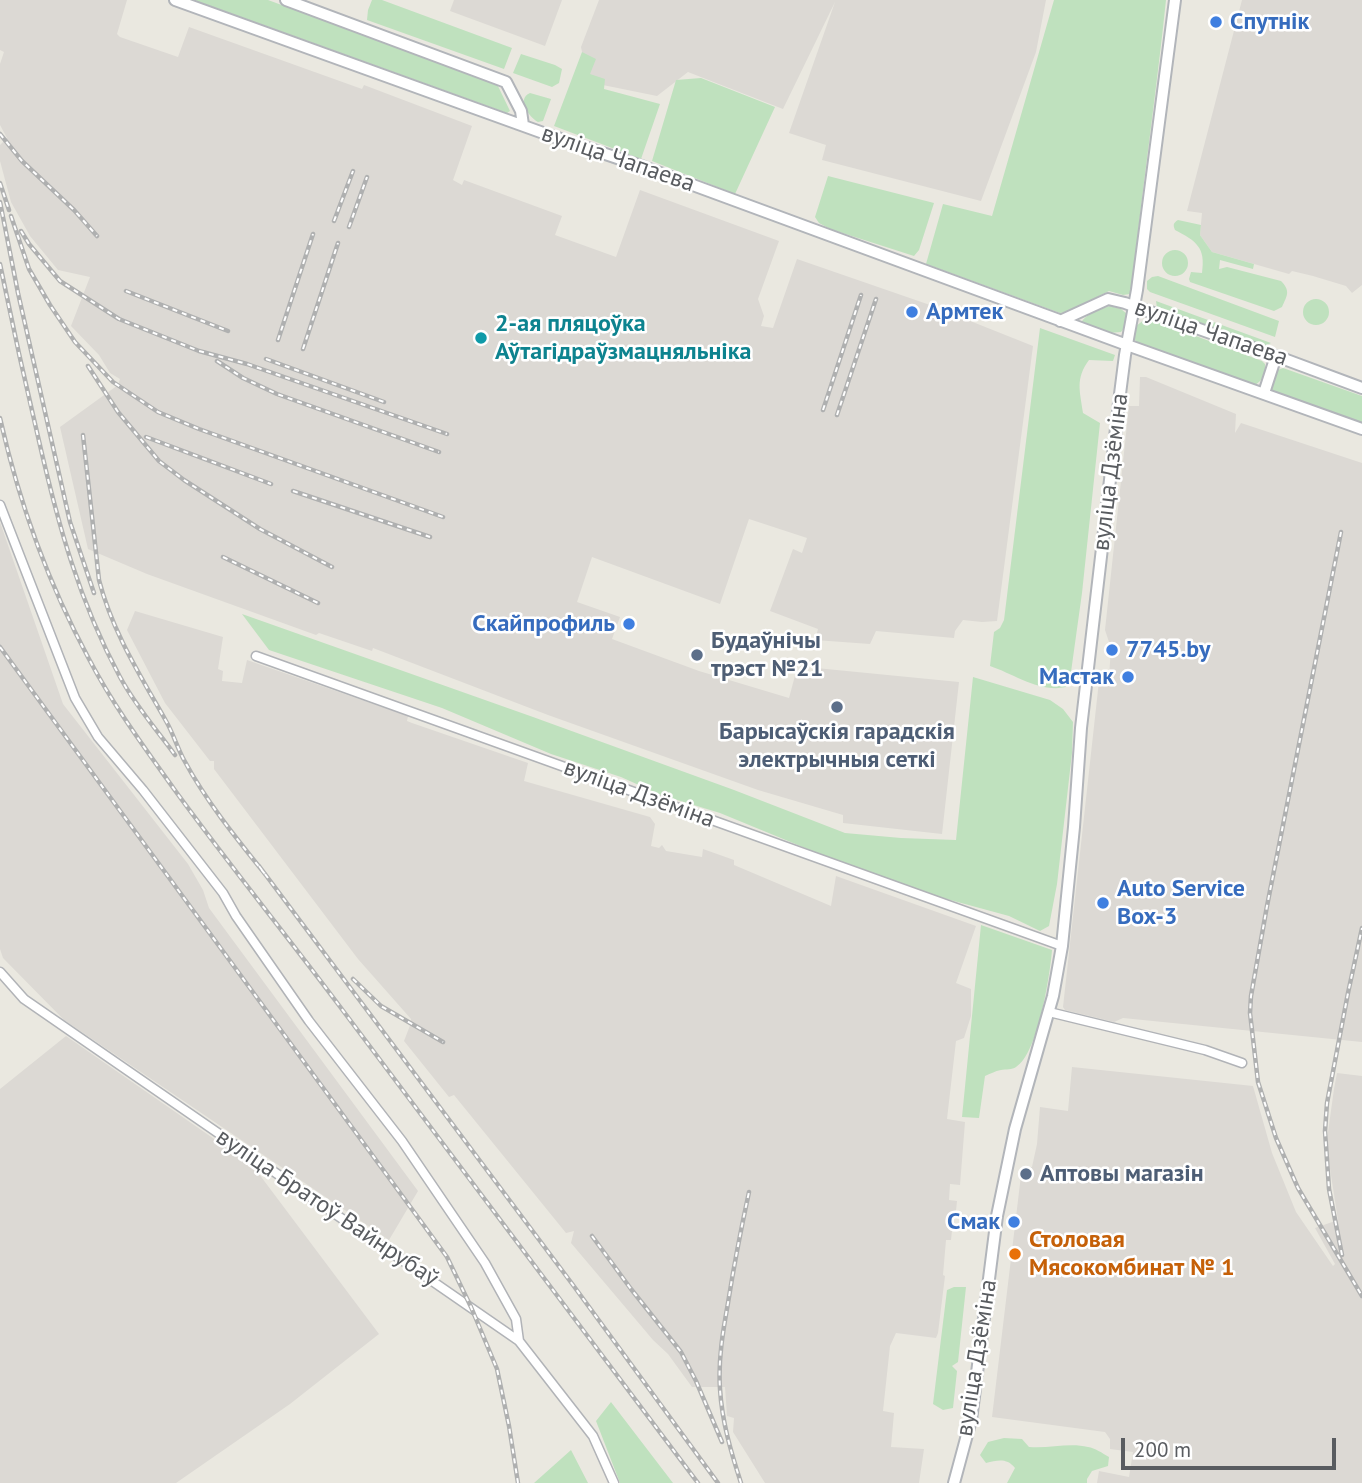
<!DOCTYPE html>
<meta charset="utf-8">
<style>
body{margin:0}
#map{position:relative;width:1362px;height:1483px;overflow:hidden;background:#eae8e0;font-family:"PT Sans",sans-serif}
canvas{display:block}
.scale{position:absolute;left:1121px;top:1438px;width:215px;height:32px;box-sizing:border-box;border:4px solid #595c60;border-top:0;padding-left:9px;font-size:21px;line-height:24px;white-space:nowrap;color:#595c60;-webkit-text-stroke:5px #fff;paint-order:stroke}
</style>
<div id="map">
<canvas width="1362" height="1483"></canvas>
<div class="scale">200 m</div>
</div>
<script>
const ctx = document.querySelector('canvas').getContext('2d');
ctx.lineJoin = 'round';
function fillPath(path, color) { ctx.fillStyle = color; ctx.fill(path, 'evenodd'); }
function strokePath(path, color, width, dash) { ctx.strokeStyle = color; ctx.lineWidth = width; ctx.lineCap = dash ? 'butt' : 'round'; ctx.setLineDash(dash || []); ctx.stroke(path); }
function write(font, color, halo, rows, align = 'center') {
  ctx.font = font + ' "PT Sans",sans-serif'; ctx.lineWidth = 5; ctx.setLineDash([]); ctx.textBaseline = 'middle'; ctx.strokeStyle = halo; ctx.fillStyle = color; for (const [text, x, y, turn = 0] of rows) {
    ctx.save(); ctx.translate(x, y); ctx.rotate((+turn || 0) * Math.PI / 180); ctx.textAlign = isNaN(turn) ? turn : align; if (halo) ctx.strokeText(text, 0, 0); ctx.fillText(text, 0, 0); ctx.restore();
  }
}
fillPath(new Path2D(`
 M0 0H127L117 34 120 37 178 57 189 27 362 89 364 85 472 126 453 180 462 185 464 180 562 216 555 235 616 257 640 190 779 241 758 299 764 316 761 326 773 328 797 259 930 305 1033 346 997 621 982 622 963 620 955 631 954 638 876 631 870 644 815 640 818 629 770 611 793 549 802 553 807 538 749 519 720 604 592 557 577 602 620 617 612 639 699 671 789 698 796 672H814L816 668 959 682 942 834 843 823V815L758 790 548 715 373 648 372 651 319 633 316 635 147 574 88 549 60 427 118 385 120 379 110 373 99 355 71 326 90 277 58 270 30 236 11 202 0 161V145L7 138 0 125V64L4 52 0 50Z
 M454 0H562L545 46 450 11Z
 M599 0H1046L1036 52 981 201 822 160 826 145 789 133 835 2 783 109 688 72 657 96 588 82 581 47Z
 M1242 0H1362V285L1352 293 1346 286 1313 276 1292 271 1289 274 1212 252 1200 235 1202 213 1187 211Z
 M1140 377H1146L1236 414 1235 433 1241 423 1362 463V1042L1123 1018 1114 1022 1065 1010 1063 1007 1099 681 1109 677 1111 648 1105 630 1129 406H1139Z
 M0 522 63 704 188 864 203 890 209 908 418 1191 389 1240 64 1020 3 958 0 949Z
 M135 611 223 637 218 669 223 671 222 681 242 683 247 660 408 716 407 721 412 723 528 763 524 781 650 817 655 824 651 846 659 848 662 845 666 851 702 857 703 849 734 860V865L831 906 836 876 976 926 956 983 971 989V1016L964 1038 956 1041 947 1119 965 1122 960 1185 950 1184 949 1200 957 1201 956 1211H953L952 1215 953 1221 951 1240H946L943 1275 945 1276 938 1333 936 1338 896 1333 890 1346 883 1411 894 1413 891 1447 924 1449 919 1483H765L733 1432 734 1418 727 1416 725 1387H692L668 1354 653 1340 571 1243 574 1231 566 1233 454 1095 449 1097 404 1041 411 1023V1019L358 959 214 769V761H210L165 703 127 630Z
 M66 1036 253 1166 379 1334 290 1404 176 1483H0V1089Z
 M1072 1067 1253 1086 1272 1153 1296 1212 1333 1266 1335 1264 1315 1228 1338 1220 1328 1156V1132L1334 1089 1337 1073 1362 1076V1483H1097L1099 1471 1129 1477 1133 1452 1110 1449V1439L1105 1432 992 1417 1022 1167H1032L1037 1144 1040 1107 1068 1111Z`), '#dcd9d4');
fillPath(new Path2D(`
 M194 0H268L497 84 510 111 507 113Z
 M372 0H382L512 48 504 69 367 20 368 10Z
 M1054 0H1166C1156 95 1142 190 1132 286L1130 294 1123 295 1109 291 1067 312 1060 313 926 264 943 204 992 216Z
 M582 52 596 59 590 74 605 79 604 89 660 104 641 159 554 126Z
 M521 54 555 65 562 69 559 83 552 87 513 73Z
 M701 78 775 107 735 194 652 161 676 80Z
 M530 93 551 99 543 121 538 122C529 117 516 99 530 93Z
 M828 176 934 203 919 250 914 256 830 229 819 223 815 217Z
 M1178 220 1201 225 1200 235 1212 252 1254 264 1253 269 1220 260 1219 269 1227 267 1281 281C1291 291 1287 296 1282 307L1274 311 1190 282 1189 279 1191 272 1202 273C1206 247 1196 241 1175 230 1173 225 1173 223 1178 220Z
 M1162 263a13 13 0 1 1 26 0a13 13 0 1 1-26 0Z
 M1158 276 1279 321 1275 337 1150 292 1147 289V281L1152 277Z
 M1303 312a13 13 0 1 1 26 0a13 13 0 1 1-26 0Z
 M1156 301 1271 343 1265 346 1157 308Z
 M1110 306 1121 309 1127 314 1126 326 1121 332 1109 333 1081 323C1085 314 1100 309 1110 306Z
 M1151 319 1262 361 1265 364C1266 373 1263 380 1255 385L1249 384 1138 343 1134 339 1136 326 1144 320Z
 M1040 328 1115 355 1113 361 1089 360C1075 379 1080 391 1083 413L1100 423 1082 593 1071 672 1066 687C1040 693 1014 674 990 666L994 632 1000 628 1004 620Z
 M1283 368 1362 396V424L1273 392 1270 389 1275 371Z
 M242 614 533 717 734 790 845 833 901 838 956 840 973 677 1050 700 1063 709 1073 722 1072 753 1057 884 1049 926 1040 931 1009 916 943 898 827 857 720 813 661 795 621 777 551 754 442 708 269 650Z
 M981 925 1052 950C1050 975 1038 1054 1016 1067 1012 1070 1006 1069 1001 1070 995 1071 990 1074 985 1076L979 1118 962 1117Z
 M954 1287H966L958 1362 952 1366 957 1371 953 1408 943 1410 933 1404 947 1290Z
 M611 1402 673 1483H620L596 1421Z
 M1004 1438 1022 1439 1029 1447C1049 1449 1069 1442 1088 1447 1095 1448 1102 1453 1109 1457L1108 1466 1092 1471 1087 1479V1483H1007L1015 1468C1007 1458 998 1460 986 1463L980 1455 988 1442Z
 M571 1450 588 1483H534Z`), '#bfe1be');
const street = new Path2D(`
 M0 505 75 698 98 737 143 790 223 893 236 916 309 1021 402 1141 485 1263 516 1319 519 1341
 M256 656 1062 946
 M0 972 24 999 519 1341 593 1436 614 1483
 M1049 1012 1205 1050 1242 1063`);
const secondary = new Path2D(`
 M175 0 546 134 644 167 1127 345 1362 429
 M286 0 506 82 521 111 523 125
 M1060 321 1108 299 1125 303 1276 356 1362 388
 M1264 393 1276 356
 M954 1483 971 1420 997 1216 1015 1129 1053 996 1062 946 1074 827 1081 728 1120 394 1125 355 1137 290 1175 0`);
strokePath(street, '#b1b3b7', 11);
strokePath(secondary, '#b2b5ba', 14);
strokePath(street, '#fff', 8);
strokePath(secondary, '#fff', 10);
const rail = new Path2D(`
 M0 134 22 161 74 210 97 236
 M0 183 9 210
 M0 202 18 293 70 522 94 593
 M11 216 29 269 50 305 75 342 113 382 158 412 199 429 443 517
 M334 221 353 171
 M349 227 367 177
 M21 231 29 244 60 281 119 319 199 351 247 364 447 434
 M0 264C12 323 25 382 39 441 58 524 79 601 120 677 135 705 156 729 175 755
 M126 291 228 331
 M278 340 313 234
 M303 349 338 243
 M266 359 384 402
 M217 361 243 378 277 394 439 452
 M88 366 118 412 159 461 184 480 260 529 332 567
 M823 410 861 295
 M837 415 876 299
 M0 418C19 503 48 583 89 659 113 705 144 747 174 789 227 862 284 932 338 1004 458 1164 578 1323 698 1483
 M83 435 99 580C112 631 140 675 166 721 173 733 177 747 184 760 206 801 236 838 265 874
 M146 437 271 484
 M293 491 430 537
 M1341 532 1267 906 1251 996 1250 1013 1258 1082 1276 1138 1298 1188 1362 1296
 M223 557 318 603
 M0 647 447 1257 471 1307 497 1369 509 1426 518 1483
 M259 866 573 1285 718 1483
 M353 979 381 1006 443 1042
 M592 1236 631 1289 681 1352 696 1381 722 1442
 M1342 1255 1329 1189 1325 1131 1327 1103 1348 993 1362 928
 M741 1483C731 1452 722 1422 720 1389 718 1359 723 1331 728 1303 734 1265 741 1229 749 1192`);
strokePath(rail, '#afb0b0', 4.5);
strokePath(rail, '#fff', 2, [5]);
for (const [x, y, r, color] of [
 [1216,22,7,"#3f7fe0"],
 [912,312,7,"#3f7fe0"],
 [481,338,7,"#0f9aa8"],
 [629,624,7,"#3f7fe0"],
 [1112,650,7,"#3f7fe0"],
 [697,655,7,"#5c6f8a"],
 [1128,677,7,"#3f7fe0"],
 [837,707,7,"#5c6f8a"],
 [1103,903,7,"#3f7fe0"],
 [1026,1174,7,"#5c6f8a"],
 [1014,1222,7,"#3f7fe0"],
 [1015,1254,7,"#e8710a"]
]) { const dot = new Path2D(); dot.arc(x, y, r, 0, 2 * Math.PI); ctx.fillStyle = color; ctx.fill(dot); strokePath(dot, '#fff', 2.5); }
write('bold 24px', '#366cbe', '#fff', [
 ["Спутнік",1230,22],
 ["Армтек",926,312],
 ["Скайпрофиль",615,624,"right"],
 ["7745.by",1126,650],
 ["Мастак",1114,677,"right"],
 ["Auto Service",1117,889],
 ["Box-3",1117,917],
 ["Смак",1000,1222,"right"]
], 'left');
write('24px', '#595c60', '#fff', [
 ["вуліца Чапаева",618,159,19],
 ["вуліца Чапаева",1211,333,19],
 ["вуліца Дзёміна",1111,472,-83],
 ["вуліца Дзёміна",639,794,20],
 ["вуліца Братоў Вайнрубаў",327,1208,34],
 ["вуліца Дзёміна",977,1358,-81]
]);
write('bold 24px', '#0d838f', '#fff', [
 ["2-ая пляцоўка",495,324],
 ["Аўтагідраўзмацняльніка",495,352]
], 'left');
write('bold 24px', '#4e5e75', '#fff', [
 ["Будаўнічы",711,641],
 ["трэст №21",711,669],
 ["Барысаўскія гарадскія",837,732,"center"],
 ["электрычныя сеткі",837,760,"center"],
 ["Аптовы магазін",1040,1174]
], 'left');
write('bold 24px', '#c56008', '#fff', [
 ["Столовая",1029,1240],
 ["Мясокомбинат № 1",1029,1268]
], 'left');
</script>
